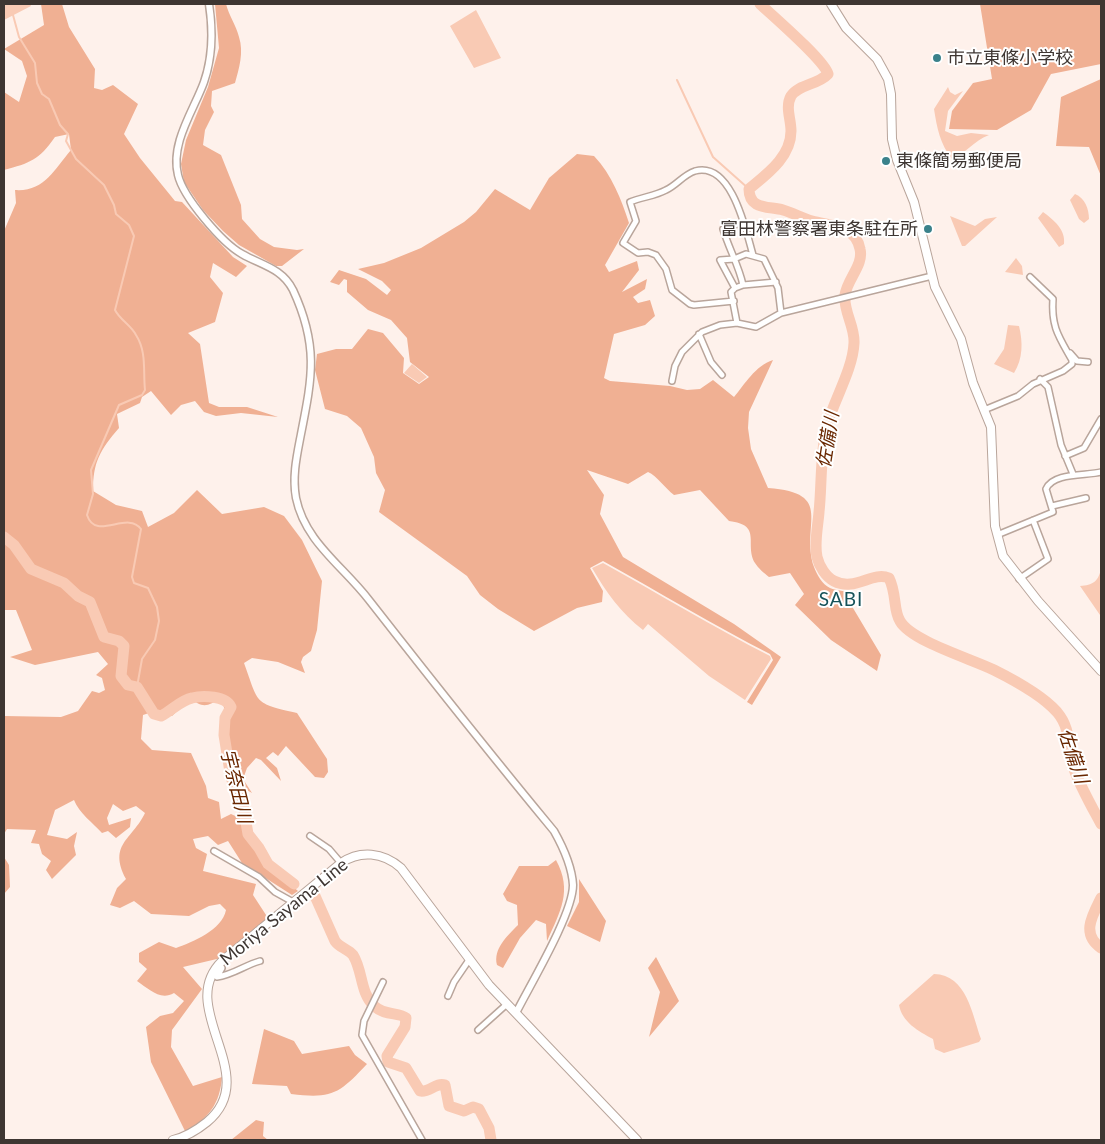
<!DOCTYPE html>
<meta charset="utf-8">
<style>
body{margin:0}
#map{position:relative;width:1105px;height:1144px;overflow:hidden;background:#fef1eb;font-family:Lato,sans-serif}
canvas{display:block}
.frame{position:absolute;inset:0;border:5px solid #3e3632;pointer-events:none}
</style>
<div id="map">
<canvas width="1105" height="1144"></canvas>
<div class="frame"></div>
</div>
<script>
const ctx = document.querySelector('canvas').getContext('2d');
ctx.lineJoin = 'round';
function fillPath(path, color) { ctx.fillStyle = color; ctx.fill(path, 'evenodd'); }
function strokePath(path, color, width, dash) { ctx.strokeStyle = color; ctx.lineWidth = width; ctx.lineCap = dash ? 'butt' : 'round'; ctx.setLineDash(dash || []); ctx.stroke(path); }
function write(font, color, halo, rows, align = 'center') {
  ctx.font = font + ' Lato,"Noto Sans JP",sans-serif'; ctx.lineWidth = 4; ctx.setLineDash([]); ctx.textBaseline = 'middle'; ctx.strokeStyle = halo; ctx.fillStyle = color; for (const [text, x, y, turn = 0] of rows) {
    ctx.save(); ctx.translate(x, y); ctx.rotate((+turn || 0) * Math.PI / 180); ctx.textAlign = isNaN(turn) ? turn : align; if (halo) ctx.strokeText(text, 0, 0); ctx.fillText(text, 0, 0); ctx.restore();
  }
}
fillPath(new Path2D(`
 M41 4H62L69 27 95 69 94 88 102 90 113 85 138 104 124 134 140 158 175 201 182 202 233 257 247 266 236 277 213 263 210 277 223 293 215 322 188 333 200 344 209 403 219 407H247L278 417 241 413 216 416 204 412 195 401 181 405 171 415 151 391 142 397 140 403 117 414 119 428C100 450 93 462 93 491L116 505 142 511 148 527 174 513 197 490 222 514 264 507 284 516 302 540 322 581 317 630 311 651 303 657 301 662 305 673 278 662 252 658 244 663C259 704 253 703 297 713L327 759 328 772 324 778 315 777 286 746 278 756 273 752 266 758 277 768 281 781 261 760 256 758 247 768 243 779 252 793C231 781 224 759 223 736 223 718 229 715 220 698 209 706 202 709 191 698L172 716H164L155 711 143 715 141 739 152 750 191 753 206 786 208 798 219 802 221 819 231 814 246 821 254 837 266 850 272 868 298 891 292 895 242 863 228 841 218 845 208 836 193 839 196 848 207 854 203 871 256 884 253 895 268 918 221 958 183 967 202 989 172 1030 171 1047 193 1086 222 1077C220 1103 209 1119 185 1131L151 1062 146 1027 160 1016 173 1013 184 1001 174 993C160 1001 149 989 137 981L147 969 139 962V953L159 942 176 948C193 942 222 930 226 910L220 904 209 906 189 916 151 914 134 901 120 908 110 905 117 888 126 879C108 844 132 840 145 813L136 806 123 811 113 804 107 818 109 825 131 818 130 827 116 838 108 831 102 833C93 823 79 813 74 800L55 810 47 835 67 839 77 832 74 846 76 855 52 879 46 870 51 861 42 854 39 844 31 843 36 830 7 829 4 834V716L61 717 78 711 92 691 99 693 105 690 102 678 96 675 108 664 98 652 35 665 10 657 32 650 16 610H4V231L16 203 15 190C44 192 54 170 71 150L69 134 55 137C39 160 30 163 4 170V92L19 102 27 76 22 61 4 49 44 25Z
 M215 4H226C229 16 236 25 239 37 244 52 239 69 235 83L212 91 211 106 214 112 205 130 203 145 221 155 241 205 242 219 260 239 274 247 297 250 304 249 282 266H276L239 245 223 231 203 210 184 182 181 164 186 140 208 87 219 48Z
 M980 4H1101V64L1051 74 1031 110 997 130 949 129 952 111 973 83 992 79Z
 M1101 79V176L1089 147 1056 146 1061 97Z
 M577 154 594 156C612 175 621 199 629 223L605 265 609 272 637 261 639 270 622 292 647 279 645 289 633 297 638 303 650 300 655 316 645 325 614 334 604 378 610 381 670 386 687 390 700 389 713 380 734 397C745 384 755 366 773 360L749 412 748 428 751 449 768 488C836 493 800 524 814 567 817 575 822 584 830 588 837 591 845 590 852 594L850 603 881 655 877 671 831 640 795 605 804 594 790 573 769 577C764 573 758 568 755 563 744 544 763 525 729 521L700 490 674 495C665 488 657 476 648 472L628 484 587 470 604 495 600 514 623 557 734 624 781 657 752 705 747 702 773 660 770 654C713 625 659 592 603 561L590 568 603 591 602 602 577 608 534 631 498 609 480 595 467 576 379 512 385 490 376 473 374 457 361 428 347 416 325 409 315 370 317 354 336 349H352L368 329 383 333 404 358 403 373 419 384 429 377 410 362 407 338 391 320 368 310 347 292V280L344 279 339 285 330 282 339 270 366 279 387 295 391 290 382 281 358 269 384 263 421 248 464 222 476 212 495 189 530 210 549 178Z
 M4 857 9 865 10 887 4 894Z
 M556 860C573 891 560 912 547 941L546 924 536 920 520 938 503 968 497 965C493 949 507 936 518 925L517 905 507 901 503 894 519 866H548Z
 M579 879 606 921 600 942 567 926 579 902Z
 M656 957 679 1001 649 1037 660 992 648 968Z
 M264 1029 294 1041 302 1054 349 1046 355 1055 367 1064C339 1094 332 1099 291 1094L287 1086 252 1084Z
 M256 1120 264 1122 263 1136 268 1140H231Z`), '#f0b093');
fillPath(new Path2D(`
 M4 4H30L31 6 4 20Z
 M476 10 501 58 474 68 450 26Z
 M948 87 950 92 955 95 963 91 948 111 945 131 957 136 971 133 989 135C973 141 967 153 952 159 940 144 937 128 934 109Z
 M1075 194C1085 198 1089 209 1089 219L1084 223 1079 219 1070 200Z
 M1043 212C1054 220 1066 230 1064 244L1059 247 1038 218Z
 M950 216 975 226 985 219 997 217 965 246H962Z
 M1016 258 1022 266 1023 275 1005 272Z
 M1008 325 1019 326C1023 342 1023 359 1014 373L994 364 1004 349Z
 M412 364 427 377 419 383 404 373Z
 M603 563C659 594 713 627 770 656L771 659 745 700 709 676 648 624 643 630C621 613 606 592 592 568Z
 M1101 569V614L1100 615 1080 586C1093 585 1098 582 1101 569Z
 M934 974C967 975 972 1014 981 1039L979 1042 944 1053 935 1049 933 1039C918 1031 902 1022 899 1005Z`), '#f9cab4');
strokePath(new Path2D(`
 M13 15 19 37 35 63 37 83 42 94 49 99 60 125 68 134 66 141 76 159 104 185 114 205 116 214 129 225 134 236 115 310C120 320 131 325 136 335 147 352 143 372 145 390L142 395 119 405 91 470 93 494 87 515C96 542 127 510 141 529L132 577 134 583 148 588 157 607 159 621 155 640 142 659 137 687
 M677 80 713 157 749 189`), '#f9cab4', 2);
strokePath(new Path2D(`
 M760 4C774 17 824 60 828 74 818 85 799 84 791 96 785 107 791 119 791 131 791 157 767 174 749 189 749 210 769 206 783 210 793 213 802 218 812 221 830 226 855 224 860 249 864 265 847 279 845 295 843 311 855 326 854 343 853 369 834 400 827 425 820 453 822 484 819 512 818 526 814 543 817 557 819 566 826 577 834 581 855 592 872 571 889 578 897 594 893 610 900 621 911 641 972 659 994 670 1014 680 1042 695 1057 712 1073 731 1066 749 1074 769 1081 788 1092 807 1101 824
 M4 537 14 545 31 569 64 583 78 596 90 602 104 637 119 641 124 646 121 676 128 685 137 687 154 714 161 716C171 711 181 700 192 698 203 695 226 696 231 707L225 718 224 735 231 778 242 799 248 834 259 848 268 864 294 884
 M315 896 335 941C340 948 348 949 353 955 363 971 360 993 374 1006 385 1016 399 1012 406 1018L405 1027 387 1056 388 1062 406 1068 420 1091C429 1093 436 1082 445 1085L449 1106 464 1111 473 1107 479 1109 489 1128 491 1140
 M1101 898C1092 916 1081 934 1101 948`), '#f9cab4', 11);
const minor = new Path2D(`
 M743 285 776 282
 M735 288 720 260 734 259 746 254 764 259 778 288 781 313
 M734 301 694 305 690 304 672 290 666 269 656 255 648 252 638 253 623 243 636 221 630 202C642 197 655 196 666 190 677 185 683 175 695 171 732 161 746 231 753 255
 M737 323 731 292 735 288 743 285C739 266 729 249 723 229L744 222
 M699 334 711 362 722 375
 M1070 353 1077 361 1088 362
 M1040 379 1048 387 1061 445 1073 474
 M672 381 675 366 682 352 702 332 720 325 737 323 756 327 781 313 932 276
 M984 410 1018 396 1033 384 1063 371 1072 364V360C1059 337 1051 327 1053 299L1030 277
 M1065 456 1084 448 1101 419
 M1052 506 1086 498
 M997 535 1053 512 1046 489C1053 472 1087 476 1101 472
 M1019 579 1048 559 1033 520
 M310 836 329 849 341 863
 M214 851 259 877 275 892 293 902
 M219 964 222 968 217 977C233 975 245 965 260 961
 M383 982 364 1021 362 1035 422 1140
 M448 996 454 982 469 960
 M478 1030 507 1004`);
const tertiary = new Path2D(`
 M209 4C213 30 213 56 204 82 194 110 170 143 178 175 183 197 222 243 242 254 261 265 282 268 293 290 319 346 312 378 301 434 297 455 292 476 296 498 305 542 343 566 369 600 430 678 491 755 554 831 563 847 572 867 573 885 573 914 530 985 516 1013`);
const secondary = new Path2D(`
 M831 4 846 28 877 59 888 79 891 94 892 139 897 160 914 202 935 287 961 339 973 383 991 427 995 526 1003 556 1038 601 1101 671
 M173 1140C186 1137 197 1130 207 1122 264 1075 174 1008 222 961L341 863C360 850 383 852 401 868L489 985 637 1140`);
strokePath(minor, '#b9a59b', 8);
strokePath(tertiary, '#b9a59b', 9);
strokePath(secondary, '#b9a59b', 10);
strokePath(minor, '#fff', 5);
strokePath(tertiary, '#fff', 6);
strokePath(secondary, '#fff', 8);
for (const [x, y, r, color] of [
 [937,58,5,"#3b828b"],
 [886,161,5,"#3b828b"],
 [928,229,5,"#3b828b"]
]) { const dot = new Path2D(); dot.arc(x, y, r, 0, 2 * Math.PI); ctx.fillStyle = color; ctx.fill(dot); strokePath(dot, '#fff', 2); }
write('18px', '#3e3632', '#fff', [
 ["市立東條小学校",947,58],
 ["東條簡易郵便局",896,161],
 ["富田林警察署東条駐在所",918,229,"right"]
], 'left');
write('18px', '#3e3632', '#fff', [
 ["Moriya Sayama Line",284,912,-39]
]);
write('italic 19px', '#692700', '#fff', [
 ["佐備川",828,440,-81],
 ["佐備川",1073,756,71],
 ["宇奈田川",236,786,76]
]);
ctx.letterSpacing = '1px';
write('19px', '#165259', '#fff', [
 ["SABI",841,600]
]);
ctx.letterSpacing = '0px';
</script>
